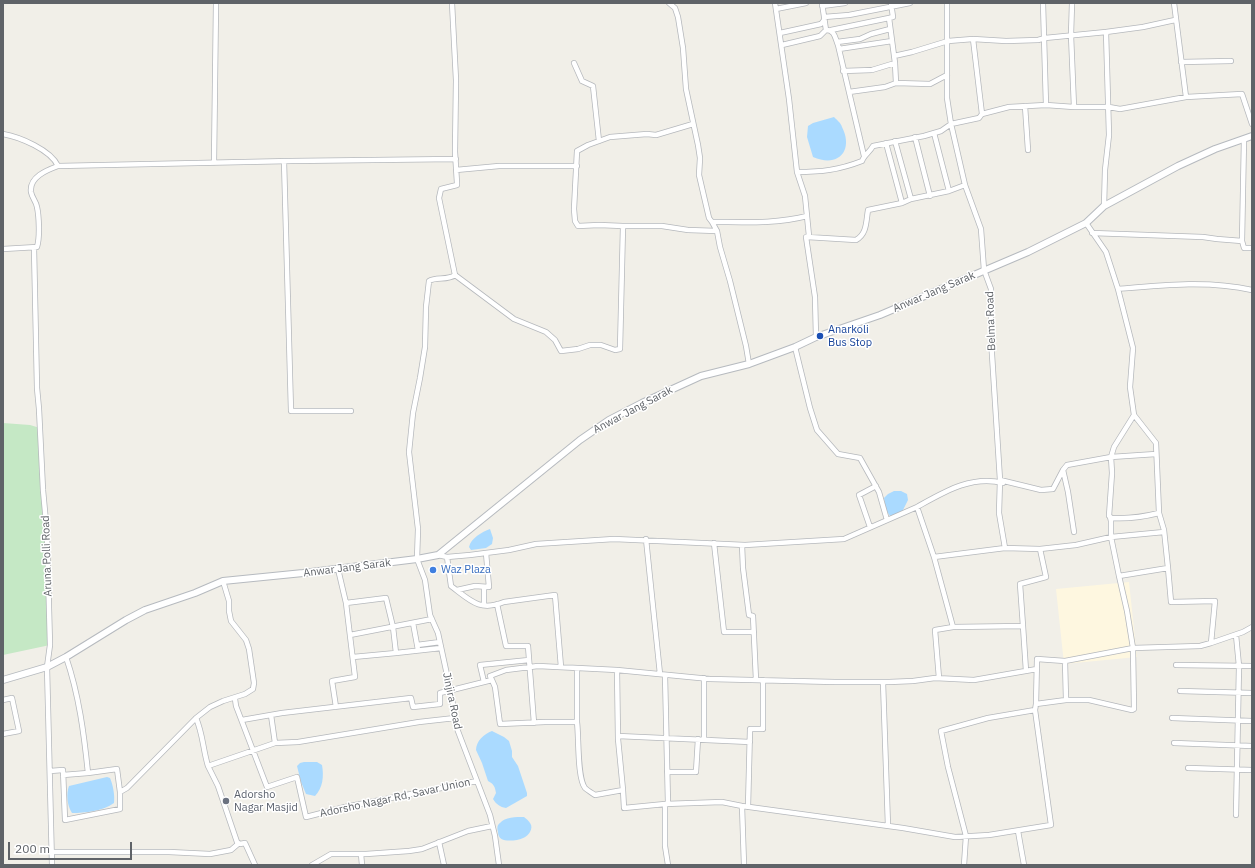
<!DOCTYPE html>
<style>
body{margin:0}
#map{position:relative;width:1255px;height:868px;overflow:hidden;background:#f1efe8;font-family:"IBM Plex Sans",sans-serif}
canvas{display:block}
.frame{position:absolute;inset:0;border:4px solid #5f6368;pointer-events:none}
.scale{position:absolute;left:8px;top:842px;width:124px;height:18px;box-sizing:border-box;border:2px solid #5f6368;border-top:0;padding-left:5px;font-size:12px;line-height:14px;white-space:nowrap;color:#5f6368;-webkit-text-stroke:3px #fff;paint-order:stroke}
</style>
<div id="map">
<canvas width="1255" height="868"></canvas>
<div class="frame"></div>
<div class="scale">200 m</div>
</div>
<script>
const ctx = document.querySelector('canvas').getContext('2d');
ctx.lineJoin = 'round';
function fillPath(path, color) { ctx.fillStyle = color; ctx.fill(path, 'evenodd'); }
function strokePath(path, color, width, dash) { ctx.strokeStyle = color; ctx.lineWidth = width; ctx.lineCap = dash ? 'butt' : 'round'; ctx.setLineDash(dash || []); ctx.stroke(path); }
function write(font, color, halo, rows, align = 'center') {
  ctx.font = font + ' "IBM Plex Sans",sans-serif'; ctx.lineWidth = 3; ctx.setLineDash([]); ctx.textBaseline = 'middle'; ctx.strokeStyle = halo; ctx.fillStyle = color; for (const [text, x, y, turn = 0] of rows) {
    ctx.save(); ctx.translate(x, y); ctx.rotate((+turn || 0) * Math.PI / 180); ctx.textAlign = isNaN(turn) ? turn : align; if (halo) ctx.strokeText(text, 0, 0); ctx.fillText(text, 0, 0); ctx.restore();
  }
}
fillPath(new Path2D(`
 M1129 582 1137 657 1064 664 1056 589Z`), '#fef7e0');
fillPath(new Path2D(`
 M3 423 30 425 40 428 50 645 3 655Z`), '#c5e8c5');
fillPath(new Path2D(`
 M834 117C837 120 841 123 842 127 854 151 838 168 813 157L807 137 808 126 813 123Z
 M894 491H901L907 494 908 500 902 512 890 516 886 510 884 498 888 494Z
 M490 529 493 538 492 544 486 548 471 550 469 547C471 538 482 532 490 529Z
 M492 731 504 737 509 741 512 751V757L518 766 527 793V796L506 808C500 807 496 804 493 799L496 793C495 787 494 784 488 781L482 763 476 750C476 741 484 734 492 731Z
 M304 762H317L322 765C324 776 323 788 315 796L306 794 301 782 297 766 300 763Z
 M107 777 110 778C113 785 115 795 114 803 103 811 85 813 72 813 67 806 66 793 69 786Z
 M524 817C529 821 534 825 530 832 527 837 522 839 517 840 509 841 498 842 498 832 497 828 497 825 500 823 505 817 516 817 524 817Z`), '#aadaff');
const street = new Path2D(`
 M452 3 456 80 455 152 457 183V185L441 189 439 198 455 275C447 281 436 276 429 281L426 307 425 347 420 378 413 413 409 452 418 529 417 559 425 580 430 615 438 633 452 698 456 726 490 815 495 836 499 865
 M669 3 675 8 678 17 683 48 686 89 698 145 700 158 699 175 709 218 712 222C744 222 776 224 807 216
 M775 3 789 99 797 172 805 196 809 236 806 237 815 297 816 337
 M822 3 826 30C835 30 835 38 838 45L864 156
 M891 3 893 17 889 18 895 63 896 83
 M947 3V98L951 124 965 185 981 229 984 270 991 289V339L1000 480 999 513 1005 548
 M1043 3 1046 105
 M1072 3 1071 35 1074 107
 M1174 3 1186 97
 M822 6 845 3
 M776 9 806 3
 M824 17 849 15 910 3
 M831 30 889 18
 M780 33 821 24 824 20
 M973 39 982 114
 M837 42 860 39 871 34 890 29
 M782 45 820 36 826 30
 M839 49 892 41
 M894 56 912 52 948 41 973 39 1006 41 1038 40 1045 38 1106 32 1143 27 1175 20
 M1181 62 1231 61
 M574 63 582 81 593 86 599 141
 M843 71 872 70 895 63
 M849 92 885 87 896 83 930 84 947 75
 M1025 106 1028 150
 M934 133 949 191
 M3 134C20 137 51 150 58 166
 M915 137 930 196
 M895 141 911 199
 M886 143 902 203
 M284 161 291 411H351
 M214 163 216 3
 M456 170 499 166H577
 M797 172C821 172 839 170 862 161 864 155 870 152 873 146L924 136 941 131 951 124 979 118 982 114 1009 107 1046 105 1074 107H1109L1120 109 1186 97 1242 94 1252 124
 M1104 206 1105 170 1109 135 1106 32
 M712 222 717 231 720 247 730 281 746 346 749 364
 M1086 223 1106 252 1118 289 1133 348 1130 387 1134 415 1114 447 1111 457 1112 473 1109 516 1112 518C1128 519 1143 517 1159 513
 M623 226 599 225 578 226 575 221 574 209 577 151 588 145 610 137 647 134 656 135 693 124
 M1092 233 1203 237 1217 239 1242 241 1244 248H1252
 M807 237 856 240C867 234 866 222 868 210L902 203 911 199 949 191 965 185
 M1242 241 1244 139
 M34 248 37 388 39 409 43 490 47 533 50 645 47 667 52 865
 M3 249 37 247C40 238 39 216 37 207 36 201 32 198 31 192 29 177 47 170 58 166L291 161 456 159
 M455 275 514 319 546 332 555 340 561 351 578 349 590 345H601L615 350 620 349 623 226H662L688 230 717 231
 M1118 289C1162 285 1208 280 1252 290
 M795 347 810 408 817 430 838 454 860 458 879 492 887 520
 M1134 415 1156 443 1159 513 1164 530 1168 568
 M1000 480 1041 490 1053 489 1063 470
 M917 507C944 492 971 475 1003 483
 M1110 517 1111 521V537L1119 576 1168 568 1171 602 1215 601 1211 643 1243 632 1252 627
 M870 527 859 495 876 486
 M1074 532 1068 492 1063 470 1067 465 1111 457 1156 454
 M646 539 660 674
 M714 543 724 632H754
 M742 545 743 568 749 615 753 616 756 680
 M438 555 447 557 470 555 509 550 536 544 614 539 745 545 844 539 917 507 934 557 953 627 1023 626 1020 584 1046 577 1040 549
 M447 557 451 586C470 600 479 612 504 602L555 595 561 667
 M934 557 1005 548 1040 549 1076 545 1111 537 1164 532
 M1119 576 1127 611 1133 648 1200 646 1211 643
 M484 587V605
 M457 590 475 586 489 587 486 553
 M346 603 386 598 393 627 396 653 353 657
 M497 604 506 646H528L534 723
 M413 623 418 650
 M1023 626 1026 671
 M350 635 432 619
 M1236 635 1239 666 1236 815
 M417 645 440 642
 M396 653 441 648
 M66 657C79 695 84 734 88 773L117 769 120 792 127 788 196 718 210 707 223 701 245 694 253 689 254 683 249 649 246 640 231 621 229 611V601L223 581
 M1176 665 1252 666
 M577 668V722
 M617 670 618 739 623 790
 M665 675 668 804
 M939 678 935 630 953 627
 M492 680 490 676 506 670 538 666 617 670 710 679 835 682H889L913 681 935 678 974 680 1037 669
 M484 682 480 665 529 660
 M883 682 888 826
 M1180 691 1252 693
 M235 699 236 706 267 787 297 777 306 817 345 807 477 781
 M3 700 12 698 19 731 3 734
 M1036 704 1037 659 1065 661
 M336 707 332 681 355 677 346 603 338 569
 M271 715 275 743
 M196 718C203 734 203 750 208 766
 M1172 718 1252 721
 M242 720 282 713 411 698 413 707 440 704V693L492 680 495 687 500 724 545 722H577C579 737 577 778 585 788 587 790 592 793 595 795L623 790 624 808 665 804 722 802 742 806 903 828 955 837 989 835 1051 825 1035 710
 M618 736 750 742
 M704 740V678
 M1174 743 1252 746
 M1188 768 1252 770
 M50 771 63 770 65 820 120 809V792
 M667 772H696L698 739
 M63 775 88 773
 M665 804V846L668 865
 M742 806 744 865
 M748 807 750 729H763V680
 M1018 831 1024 865
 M439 842 444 865
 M53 852H169L210 854 231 850 238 844
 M361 854 362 865
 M255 865 245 843 240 844 237 842 218 786 208 766 275 743 298 742 419 722 455 718
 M312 865 331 854H366L409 851 422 849 468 831 492 826
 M964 865 966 836 948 767 941 731 988 718 1035 710 1036 704 1066 700H1089L1132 710 1134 709 1133 648 1065 661 1066 700`);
const secondary = new Path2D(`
 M3 680 47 667 66 657 126 620 145 610 195 593 223 581 303 573 417 559 438 555 580 440 609 420 642 403 701 376 749 364 795 347 816 337 880 315 1028 252 1086 223 1104 206 1178 166 1215 149 1252 136`);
strokePath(street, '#b5b8bc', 6);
strokePath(secondary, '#b6babf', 8);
strokePath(street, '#fff', 4.5);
strokePath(secondary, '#fff', 6);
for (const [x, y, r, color] of [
 [820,336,4,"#1a4fb4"],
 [433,570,4,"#3f7fe0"],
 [226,801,4,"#6b7280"]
]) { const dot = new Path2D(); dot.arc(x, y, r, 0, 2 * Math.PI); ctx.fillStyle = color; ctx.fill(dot); strokePath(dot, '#fff', 1.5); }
write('11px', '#5f6368', '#fff', [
 ["Anwar Jang Sarak",934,292,-23],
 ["Belma Road",991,321,-92],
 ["Anwar Jang Sarak",633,410,-28],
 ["Aruna Polli Road",47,556,-92],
 ["Anwar Jang Sarak",347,568,-7],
 ["Jinjira Road",452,701,78],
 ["Adorsho Nagar Rd, Savar Union",395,798,-12]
]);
write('11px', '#164399', '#fff', [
 ["Anarkoli",828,330],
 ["Bus Stop",828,343]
], 'left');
write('11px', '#366cbe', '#fff', [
 ["Waz Plaza",441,570]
], 'left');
write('11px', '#5b616d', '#fff', [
 ["Adorsho",234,795],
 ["Nagar Masjid",234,808]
], 'left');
</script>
